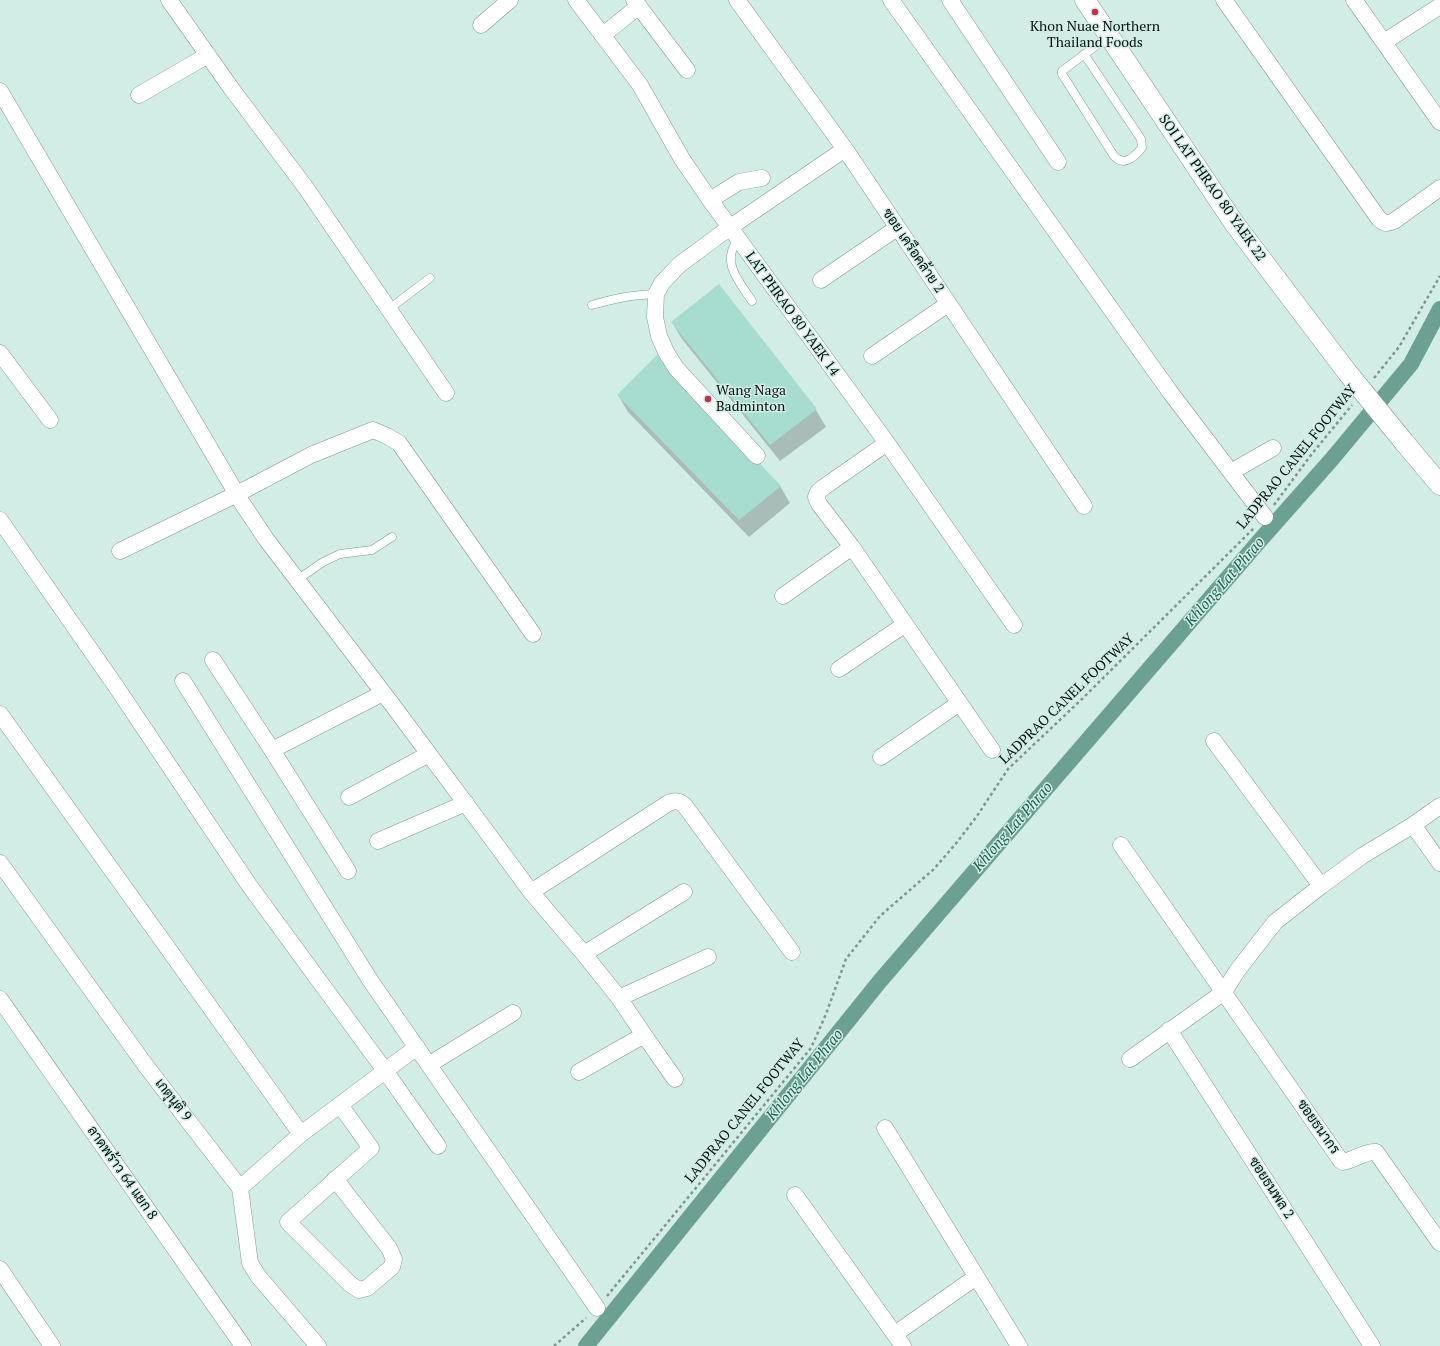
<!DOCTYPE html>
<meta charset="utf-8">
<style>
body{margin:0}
canvas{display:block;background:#d2ece6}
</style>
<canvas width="1440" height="1346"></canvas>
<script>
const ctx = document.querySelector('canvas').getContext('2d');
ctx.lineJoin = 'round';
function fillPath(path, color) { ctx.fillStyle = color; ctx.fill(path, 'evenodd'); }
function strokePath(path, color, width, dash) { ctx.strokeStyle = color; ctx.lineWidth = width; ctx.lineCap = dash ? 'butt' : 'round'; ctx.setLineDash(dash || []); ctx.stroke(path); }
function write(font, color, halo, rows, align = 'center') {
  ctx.font = font + ' "PT Serif",Sarabun,serif'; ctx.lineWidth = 3; ctx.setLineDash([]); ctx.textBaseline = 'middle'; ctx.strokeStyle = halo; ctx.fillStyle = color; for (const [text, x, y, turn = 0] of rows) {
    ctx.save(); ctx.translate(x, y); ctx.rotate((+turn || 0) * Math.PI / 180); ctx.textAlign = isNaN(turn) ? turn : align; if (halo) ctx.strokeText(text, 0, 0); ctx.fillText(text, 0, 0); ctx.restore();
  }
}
fillPath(new Path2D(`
 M672 322 816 410 826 427 780 461 682 339Z
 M618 395 780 486 790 503 749 537 628 412Z`), '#0003');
strokePath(new Path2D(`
 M586 1346 880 981 1262 538 1332 459 1411 364 1440 309`), '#6ba093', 16);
fillPath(new Path2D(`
 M719 284 817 409 770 445 671 322Z
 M657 355 781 486 739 520 617 395Z`), '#a7ddd0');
const service = new Path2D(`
 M1084 54 1141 139 1142 148C1134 157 1124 167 1114 156L1062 74V71L1109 36
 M738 239C736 243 733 247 732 251 726 268 743 287 752 301
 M592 305C617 298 631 295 656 294
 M389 309 430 278
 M297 580 323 562 340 554 372 550 392 537`);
const minor = new Path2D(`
 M169 0 231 88 306 188 446 393
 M576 0 640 85 682 159 710 200 887 443 1014 625
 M634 0 687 70
 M737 0 845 149 1084 506
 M891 0 1170 392 1265 517
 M950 0 1058 162
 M1224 0 1379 219C1385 224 1387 224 1394 221L1440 188
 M1354 0 1440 122
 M481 25 510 0
 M603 35 639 6
 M1384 42 1440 6
 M0 91 242 503 266 539 394 707 492 839 531 892 584 954 619 998 644 1035 675 1079
 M139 95 208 55
 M710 200 739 182 762 178
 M821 280 897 228
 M0 353 50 420
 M872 356 948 304
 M887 443 824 487 818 492 816 497 819 504 852 547 992 750
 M757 456 676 368 666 352 659 336 655 317 656 294 662 283 679 265 729 228 845 149
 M1231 472 1273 448
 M0 520 115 685 249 885 386 1072 438 1146
 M120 551 237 494 311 455 373 430 387 436 399 443 533 634
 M783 596 852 547
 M213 660 272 750 348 871
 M839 669 904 625
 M183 681 370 980 597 1308
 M0 714 301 1134
 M1214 741 1321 886
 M272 750 383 693
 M881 757 958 704
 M349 797 429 754
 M1413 825 1440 863
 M378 841 466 803
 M1121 845 1341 1161 1343 1162C1354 1160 1365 1151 1376 1152L1440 1243
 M0 863 146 1066 240 1188 250 1263 258 1276 318 1346
 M531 892 667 804C674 800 679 800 685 806L792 952
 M584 954 684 892
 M619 998 708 957
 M0 999 243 1346
 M1169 1030 1372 1346
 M1130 1059 1224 992 1237 971 1275 922 1321 886 1362 856 1413 825 1440 806
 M430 1064 513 1013
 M579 1072 644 1035
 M885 1128 1019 1346
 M335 1179 389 1248 394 1259 392 1267 367 1288 359 1290 350 1284 288 1222 371 1148 340 1105
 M240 1188 301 1134 417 1047
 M795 1195 903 1346
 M0 1269 52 1346
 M895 1334 976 1277`);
const tertiary = new Path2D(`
 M1085 0 1234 223 1347 372
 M1404 442 1440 485`);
strokePath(service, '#7f9791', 9);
strokePath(minor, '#7f9791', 17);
strokePath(tertiary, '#7f9791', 21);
strokePath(new Path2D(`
 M1374 378 1399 347 1440 276
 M1274 505 1311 455 1352 405
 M607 1296 811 1048 826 1014 846 959 880 916 934 869 958 841 977 816 1008 769 1082 699 1255 527
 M554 1346 586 1318`), '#819490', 2.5, [3, 3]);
strokePath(service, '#fff', 8);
strokePath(minor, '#fff', 16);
strokePath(tertiary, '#fff', 20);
const tertiaryBridge = new Path2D(`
 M1347 372 1404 442`);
strokePath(tertiaryBridge, '#7f9791', 21, []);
strokePath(tertiaryBridge, '#fff', 20);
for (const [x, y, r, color] of [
 [1095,12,4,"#c3324d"],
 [708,399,4,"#c3324d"]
]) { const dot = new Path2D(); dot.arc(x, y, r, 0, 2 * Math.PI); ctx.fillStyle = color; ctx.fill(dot); strokePath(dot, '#d2ece6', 1.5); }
write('14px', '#07100e', '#d2ece6', [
 ["Khon Nuae Northern",1095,27],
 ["Thailand Foods",1095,43],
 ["Wang Naga",716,391,"left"],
 ["Badminton",716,407,"left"]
]);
write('14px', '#07100e', '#d2ece6', [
 ["SOI LAT PHRAO 80 YAEK 22",1212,188,55],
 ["ซอย เครือคล้าย 2",913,251,56],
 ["LAT PHRAO 80 YAEK 14",792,314,54],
 ["LADPRAO CANEL FOOTWAY",1297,457,-51],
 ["LADPRAO CANEL FOOTWAY",1067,699,-44],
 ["เกตุนุติ 9",173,1100,52],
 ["LADPRAO CANEL FOOTWAY",745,1111,-51],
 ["ซอยธนากร",1318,1127,55],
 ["ลาดพร้าว 64 แยก 8",122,1173,55],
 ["ซอยธนพล 2",1271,1188,57]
]);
write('italic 15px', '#1c6154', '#d2ece6', [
 ["Khlong Lat Phrao",1225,582,-49],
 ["Khlong Lat Phrao",1013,827,-49],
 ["Khlong Lat Phrao",805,1075,-51]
]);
</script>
